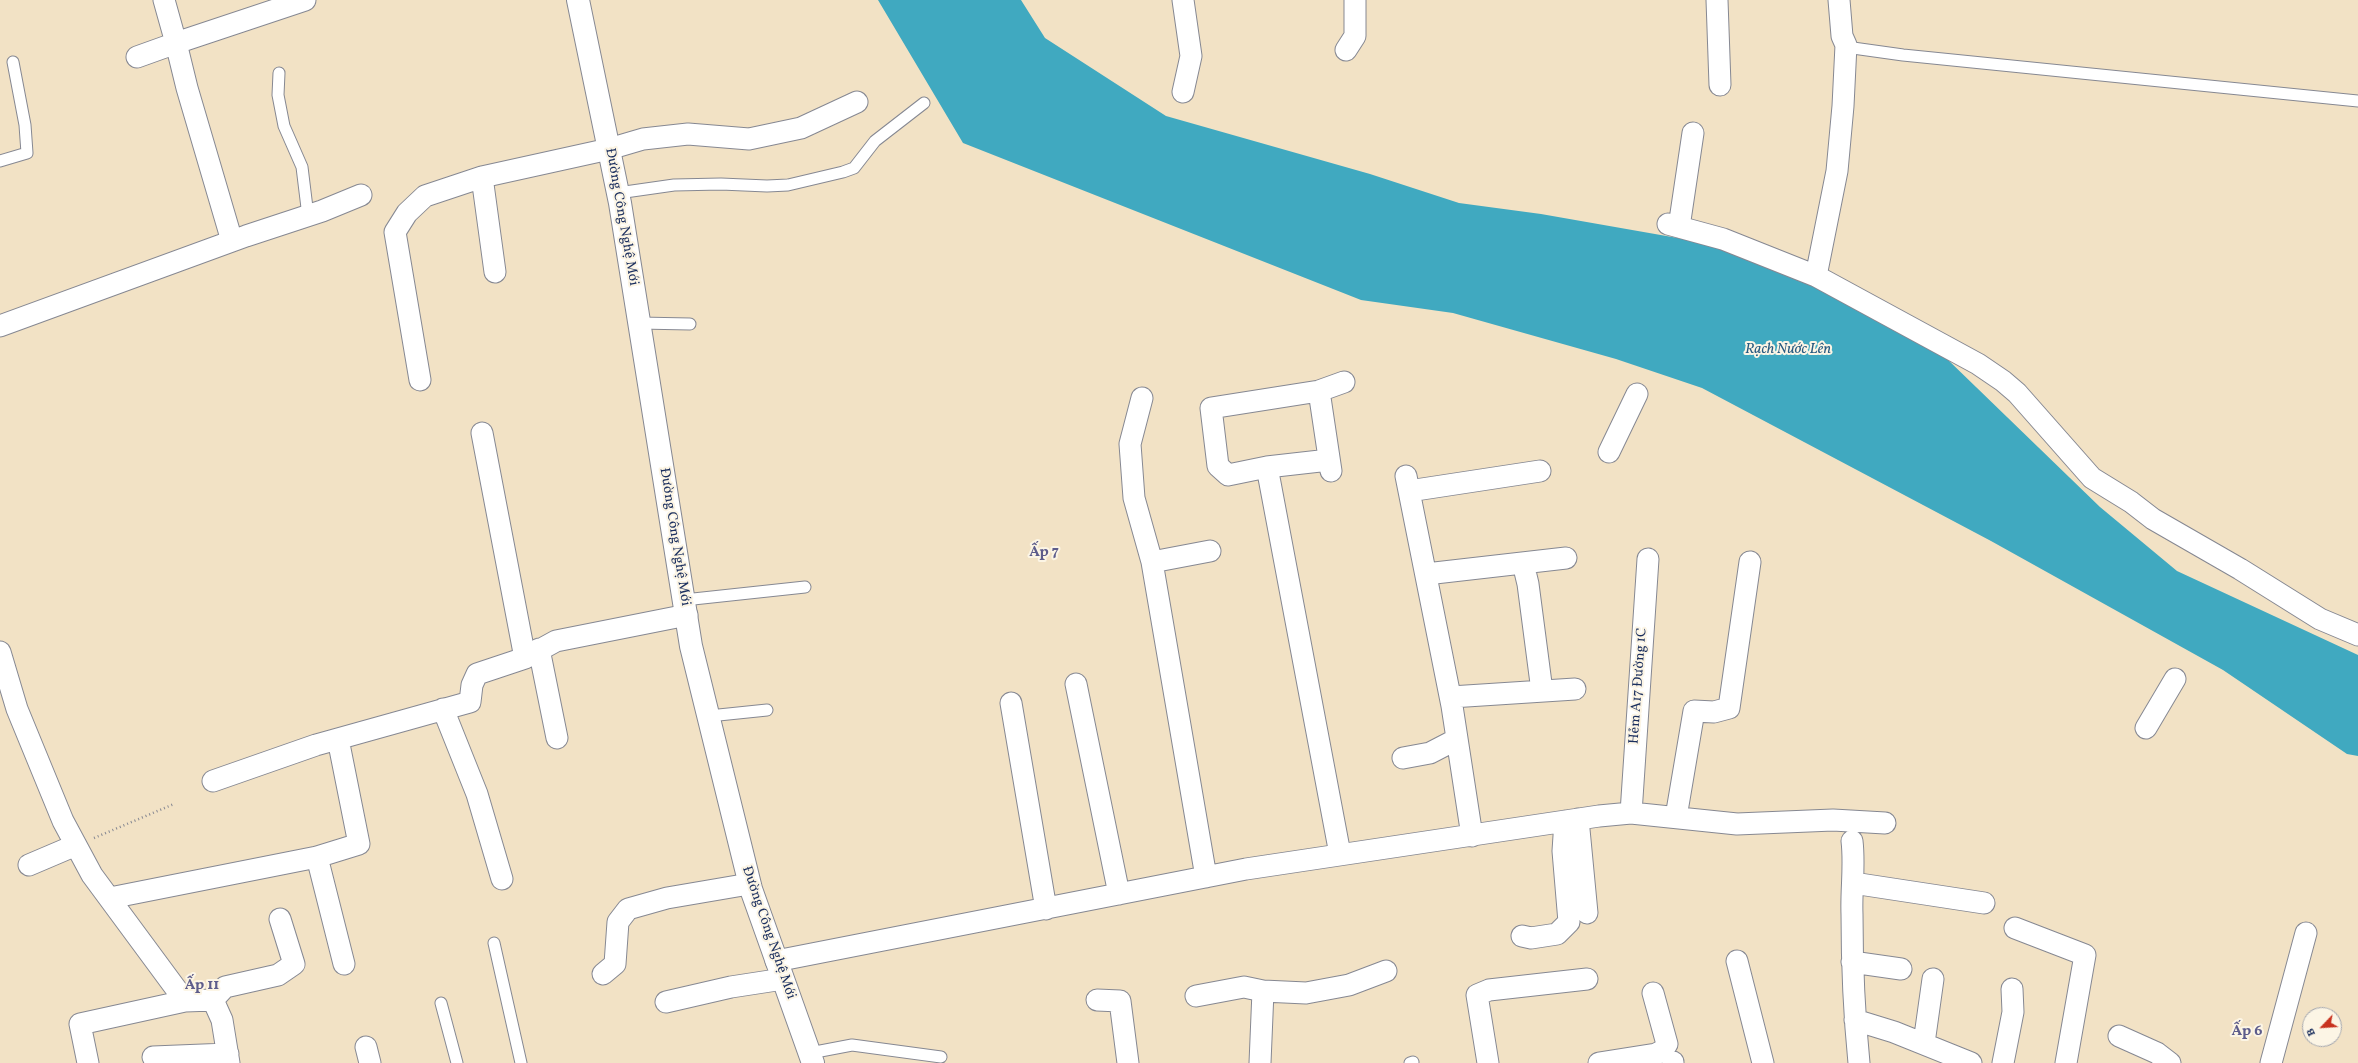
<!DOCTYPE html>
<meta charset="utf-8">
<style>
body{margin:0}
#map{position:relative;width:2358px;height:1063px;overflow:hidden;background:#f2e2c5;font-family:Vollkorn,serif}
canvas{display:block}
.north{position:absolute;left:2302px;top:1007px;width:40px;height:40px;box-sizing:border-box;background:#fcf5e5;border:1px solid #a2a6af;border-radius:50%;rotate:245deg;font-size:11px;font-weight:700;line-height:16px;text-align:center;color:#1b2f5e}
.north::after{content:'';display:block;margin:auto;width:14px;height:18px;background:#c8321e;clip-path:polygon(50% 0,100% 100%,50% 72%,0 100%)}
</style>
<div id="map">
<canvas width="2358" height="1063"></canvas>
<div class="north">B</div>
</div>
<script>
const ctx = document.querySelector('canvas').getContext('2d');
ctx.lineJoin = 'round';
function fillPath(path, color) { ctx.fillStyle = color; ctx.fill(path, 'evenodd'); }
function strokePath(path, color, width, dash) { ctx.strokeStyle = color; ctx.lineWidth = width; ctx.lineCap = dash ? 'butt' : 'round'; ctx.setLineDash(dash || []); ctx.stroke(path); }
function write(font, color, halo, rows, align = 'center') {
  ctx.font = font + ' Vollkorn,serif'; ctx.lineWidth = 4; ctx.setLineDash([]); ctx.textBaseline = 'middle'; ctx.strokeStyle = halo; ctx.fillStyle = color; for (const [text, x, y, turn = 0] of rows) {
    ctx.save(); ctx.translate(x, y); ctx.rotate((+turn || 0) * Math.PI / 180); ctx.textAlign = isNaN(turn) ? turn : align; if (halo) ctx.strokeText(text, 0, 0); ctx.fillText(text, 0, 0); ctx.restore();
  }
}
fillPath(new Path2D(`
 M878 0H1021L1045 38 1166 116 1370 174 1459 203 1541 214 1729 247 1822 284 1945 357 2100 507 2177 571 2358 655V756L2347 754 2223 670 1991 541 1702 388 1616 359 1453 313 1361 300 963 143Z`), '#40a9c0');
const service = new Path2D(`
 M1846 45 1853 48 1903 55 2358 101
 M279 73 278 95 284 126 302 167 308 216
 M0 161 27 153 25 125 13 62
 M618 193 674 185 721 184 767 186 788 185 843 172 854 168 875 141 924 103
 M639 323 690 324
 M684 600 805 587
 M709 716 767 710
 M494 943 521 1063
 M441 1003 457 1063
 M810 1053 852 1045 941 1057
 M1410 1063 1413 1062`);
const minor = new Path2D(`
 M164 0 176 43 305 0
 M1717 0 1720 85
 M1346 50 1355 36V0
 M137 57 176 43 187 88 232 241
 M1183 92 1191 56 1183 0
 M482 177 495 272
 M1668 224 1723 239 1816 276 1978 364 2003 381 2017 393 2092 478 2131 502 2153 519 2240 569 2320 619 2358 635
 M1679 227 1693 133
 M1816 276 1837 171 1843 106 1846 45 1842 36 1839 0
 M0 326 246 236 322 211 361 195
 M420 380 395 232 407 213 425 196 482 177 609 149 643 139 688 134 749 139 801 128 857 102
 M1319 391 1331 471
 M1142 398 1130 444 1134 498 1152 562 1206 877
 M482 433 525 658
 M1609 452 1637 394
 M1329 460 1267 467 1228 475 1218 466 1211 408 1319 391 1344 382
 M1267 467 1340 854
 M1406 476 1452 706 1472 836
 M1409 491 1540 471
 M1152 562 1210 551
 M1523 563 1528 584 1542 691
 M1426 574 1566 558
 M539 649 557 738
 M0 652 17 709 63 821 92 875 185 1001
 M1076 684 1119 894
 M1451 697 1575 689
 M1011 703 1046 909
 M443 709 477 794 502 879
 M2146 728 2175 679
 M1403 758 1430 753 1457 739
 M213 781 316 745 470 702 472 685 477 674 525 658 556 641 687 615
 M1631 813 1648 559
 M1676 817 1694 711 1714 712 1729 708 1750 562
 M1578 819 1587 913
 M1852 841C1855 866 1851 889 1852 914 1852 964 1854 1013 1859 1063
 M317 857 344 964
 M29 865 76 845
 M1853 883 1984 903
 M110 898 317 857 359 844 338 739
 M2015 928 2085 955 2066 1063
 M1522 936 1531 938 1557 934 1569 922 1563 851 1565 821
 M776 961 1246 869 1599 816 1631 813 1737 824 1833 820 1885 823
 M1737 961 1763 1063
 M1852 962 1901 969
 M603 974 615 964 618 922 628 909 667 898 749 884
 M1196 996 1244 987 1263 991
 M213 1000 222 1020 229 1063
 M1097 1000 1120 1001 1128 1063
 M666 1002 731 987 783 979
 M1855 1020 1894 1032 1971 1063
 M2119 1036 2157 1053 2170 1063
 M1924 1043 1933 979
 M366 1047 370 1063
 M153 1057 228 1054
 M1673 1062V1063
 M88 1063 80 1024 185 1001 213 1000 225 987 278 975 294 964 280 919
 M1260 1063 1263 991 1306 993 1349 985 1386 971
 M1488 1063 1477 995 1489 990 1587 979
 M1599 1063 1656 1054 1662 1051 1667 1044 1653 993
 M2003 1063 2013 1012 2012 989
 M2271 1063 2306 933`);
const tertiary = new Path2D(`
 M578 0 620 203 691 646 751 889 813 1063`);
strokePath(service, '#868892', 13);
strokePath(minor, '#868892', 23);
strokePath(tertiary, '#868892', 24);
strokePath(new Path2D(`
 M94 838 174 804`), '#868892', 2.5, [1, 3]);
strokePath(service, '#fff', 11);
strokePath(minor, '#fff', 21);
strokePath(tertiary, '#fff', 22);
write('14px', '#1b2f5e', '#fcf5e5', [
 ["Đường Công Nghệ Mới",621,217,80],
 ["Đường Công Nghệ Mới",674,537,81],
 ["Hẻm A17 Đường 1C",1639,686,-86],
 ["Đường Công Nghệ Mới",768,933,71]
]);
write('italic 15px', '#285a80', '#fcf5e5', [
 ["Rạch Nước Lên",1788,350]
]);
write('bold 15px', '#5d5c8b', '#fcf5e5', [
 ["Ấp 7",1044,553],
 ["Ấp 11",202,986],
 ["Ấp 6",2247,1032]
]);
</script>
